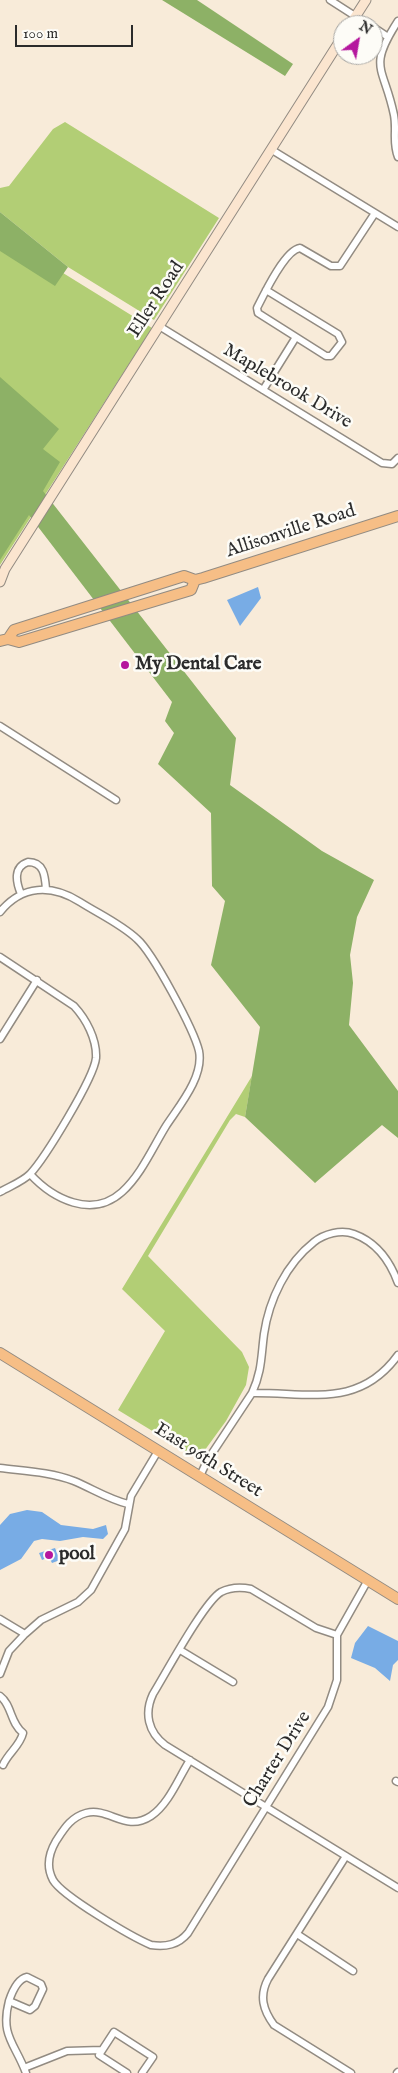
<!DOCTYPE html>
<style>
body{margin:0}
#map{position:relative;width:398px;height:2073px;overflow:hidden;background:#f8ebd9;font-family:"IM FELL English",serif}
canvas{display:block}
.north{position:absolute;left:333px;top:15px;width:50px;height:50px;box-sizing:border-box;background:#fdfcf7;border:1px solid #a9a8a5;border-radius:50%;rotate:32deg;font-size:14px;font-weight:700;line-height:20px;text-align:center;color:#2b2b2b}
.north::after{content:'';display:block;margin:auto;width:18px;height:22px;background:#b5179e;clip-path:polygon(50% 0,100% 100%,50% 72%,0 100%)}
.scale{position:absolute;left:15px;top:25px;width:118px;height:22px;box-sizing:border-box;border:2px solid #2b2b2b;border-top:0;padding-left:6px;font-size:15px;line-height:18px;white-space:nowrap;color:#2b2b2b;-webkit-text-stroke:4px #fdfcf7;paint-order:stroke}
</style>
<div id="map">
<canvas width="398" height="2073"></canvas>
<div class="north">N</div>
<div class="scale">100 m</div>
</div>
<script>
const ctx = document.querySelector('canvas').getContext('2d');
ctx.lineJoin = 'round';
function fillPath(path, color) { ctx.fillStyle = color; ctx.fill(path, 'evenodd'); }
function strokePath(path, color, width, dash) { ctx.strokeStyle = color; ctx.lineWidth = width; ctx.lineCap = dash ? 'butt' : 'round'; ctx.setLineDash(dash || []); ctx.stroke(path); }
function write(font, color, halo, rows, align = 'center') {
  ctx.font = font + ' "IM FELL English",serif'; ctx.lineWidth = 5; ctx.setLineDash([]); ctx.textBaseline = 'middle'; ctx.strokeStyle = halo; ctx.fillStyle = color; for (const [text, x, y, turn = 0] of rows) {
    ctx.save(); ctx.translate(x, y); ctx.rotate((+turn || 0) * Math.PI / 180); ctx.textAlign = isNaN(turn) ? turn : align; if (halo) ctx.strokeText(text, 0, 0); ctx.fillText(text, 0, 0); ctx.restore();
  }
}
fillPath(new Path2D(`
 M65 122 219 218 154 320 68 267 0 212V188L9 186 53 129Z
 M0 234 152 328 0 565Z
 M252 1076 245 1117 236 1114 230 1120 148 1256 242 1352 249 1367 246 1385 226 1421 202 1454 195 1457 118 1410 165 1331 122 1289Z`), '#b2ce75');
fillPath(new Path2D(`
 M162 0H197L293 64 285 76Z
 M0 212 68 267 55 286 0 251Z
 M0 377 59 429 43 449 60 462 43 491 236 738 230 785 322 851 374 880 357 917 350 955 353 983 349 1025 398 1091V1138L382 1125 315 1183 245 1117 260 1027 211 965 225 901 212 886 211 813 158 764 174 733 165 721 172 702 29 515 0 560Z`), '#8db166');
fillPath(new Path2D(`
 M258 587 261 598 240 626 227 600Z
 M27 1510 42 1512 61 1525 93 1529 106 1525 108 1534 103 1539 83 1537 60 1541 42 1539 34 1541 21 1559 0 1570V1525L10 1514Z
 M55 1548 60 1560 52 1563 49 1557 42 1560 39 1553Z
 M368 1626 398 1641V1660L393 1665 390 1681 375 1668 351 1658 355 1643Z`), '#78ace5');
const street = new Path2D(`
 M330 0 369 25
 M398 21C367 69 384 66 394 115 397 130 392 142 398 157
 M373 27 388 37
 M272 150 398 227
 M266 290 338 334 342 342 331 356H326L258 313 257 308C264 294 285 250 300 248L331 266H340L375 213
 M159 326 382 463 392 464 398 458
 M263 390 296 337
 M0 726 116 800
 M21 894C16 882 13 867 28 862 44 862 45 876 46 889
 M0 912C22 885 51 884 80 902 99 914 121 924 137 939 153 953 194 1030 199 1051 204 1077 179 1106 166 1126 153 1147 141 1175 122 1192 92 1219 53 1199 30 1174
 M0 957 74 1006C86 1019 97 1039 96 1058 94 1078 45 1158 30 1174 22 1182 10 1186 0 1192
 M0 1039 37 980
 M398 1283C390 1261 376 1242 354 1234 341 1229 324 1234 314 1242 286 1264 269 1300 264 1334 261 1357 262 1371 252 1393 309 1392 359 1409 398 1355
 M0 1468C24 1471 51 1472 74 1481 93 1489 108 1499 128 1504
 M200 1476 207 1461 252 1393
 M0 1619 25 1634
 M337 1635 316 1628 251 1589C241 1587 231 1587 221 1592 204 1602 166 1673 153 1694 144 1713 148 1732 165 1745L398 1888
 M180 1650 233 1682
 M0 1674 9 1651 25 1634 41 1620 78 1602 91 1590 125 1529 131 1496 158 1451
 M0 1696C12 1705 10 1723 23 1733 20 1746 8 1753 3 1765
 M190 1760C179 1777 169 1804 151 1816 125 1833 110 1807 86 1813 71 1817 64 1829 56 1841 49 1853 46 1867 53 1880 62 1896 132 1937 151 1945 166 1947 178 1945 188 1933L328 1707 337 1680V1635L368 1580
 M396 1781 398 1782
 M346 1856 268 1979C259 1996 263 2010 274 2025L351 2073
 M297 1934 353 1971
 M27 1977 41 1984 43 1989 35 2006 30 2010 9 2001C12 1992 17 1979 27 1977Z
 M9 2001C0 2036 15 2043 26 2073
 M24 2068 67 2051 102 2050
 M127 2073 99 2055 114 2032 153 2057 142 2073
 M397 2073 398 2072`);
const secondary = new Path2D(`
 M350 25 366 0
 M0 582 5 569 343 36`);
const primary = new Path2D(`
 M8 639 14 630 184 576 195 580 203 578 398 516
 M0 641 8 639 19 642 191 590 195 580
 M0 1353 398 1599`);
strokePath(street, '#928b82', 9);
strokePath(secondary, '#928b82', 11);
strokePath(primary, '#928b82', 12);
strokePath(street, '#fff', 6);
strokePath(secondary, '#fbe5cf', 9);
strokePath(primary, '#f6be86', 10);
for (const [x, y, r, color] of [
 [125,665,5,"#b5179e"],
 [49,1555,5,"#b5179e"]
]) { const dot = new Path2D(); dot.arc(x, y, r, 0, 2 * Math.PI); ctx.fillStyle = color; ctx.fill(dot); strokePath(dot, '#fdfcf7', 2); }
write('19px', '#2b2b2b', '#fdfcf7', [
 ["Eller Road",157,300,-57],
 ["Maplebrook Drive",287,387,31],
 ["Allisonville Road",291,532,-18],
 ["East 96th Street",208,1461,32],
 ["Charter Drive",278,1760,-58]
]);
write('bold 19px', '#2b2b2b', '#fdfcf7', [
 ["My Dental Care",135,665],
 ["pool",59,1555]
], 'left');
</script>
